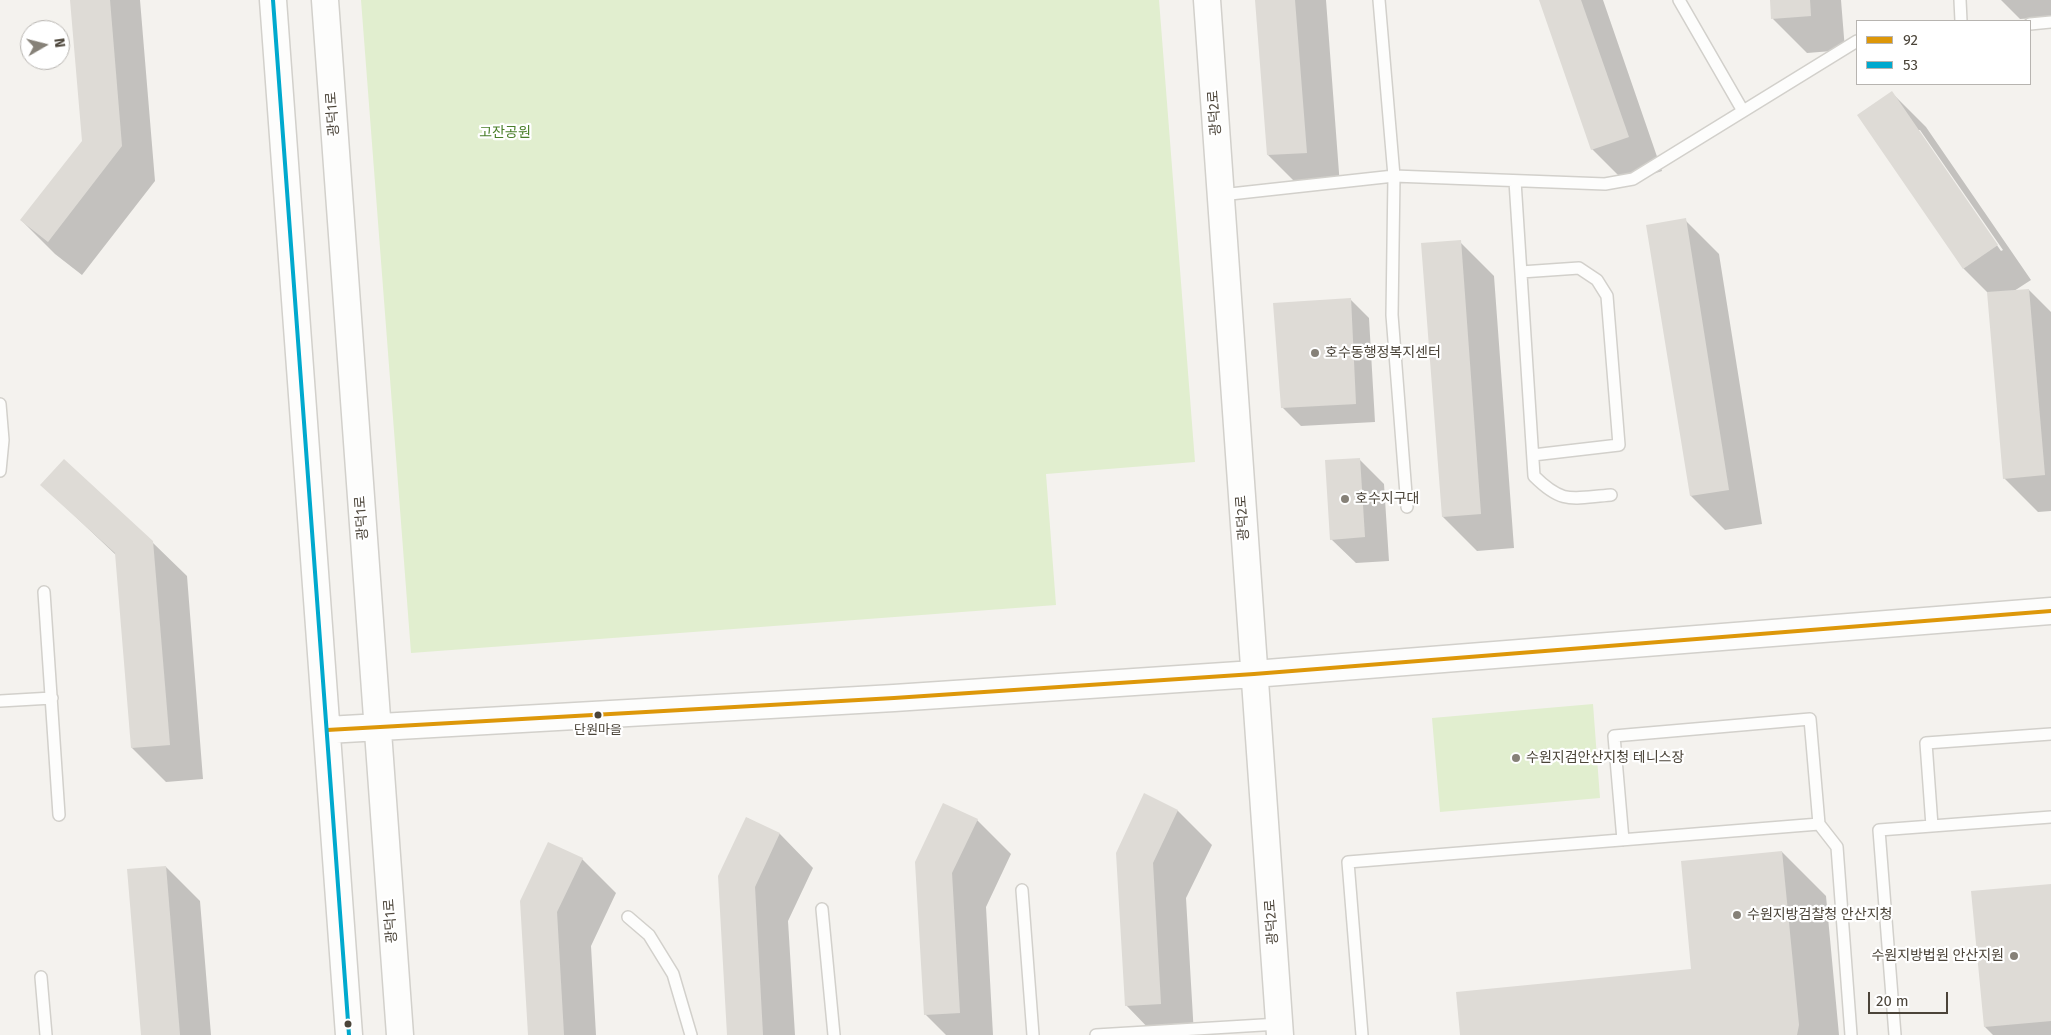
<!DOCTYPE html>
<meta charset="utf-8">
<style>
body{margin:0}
#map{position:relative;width:2051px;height:1035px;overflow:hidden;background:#f4f2ee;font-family:"Fira Sans",sans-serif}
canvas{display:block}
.legend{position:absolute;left:1856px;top:20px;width:175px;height:65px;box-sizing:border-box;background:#fff;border:1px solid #b7b4b0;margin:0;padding:6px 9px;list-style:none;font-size:15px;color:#4b4439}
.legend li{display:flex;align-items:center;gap:10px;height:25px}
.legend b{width:25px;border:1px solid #b7b4b0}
.north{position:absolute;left:20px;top:20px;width:50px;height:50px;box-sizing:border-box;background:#fff;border:1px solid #b7b4b0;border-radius:50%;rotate:82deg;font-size:14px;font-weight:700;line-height:20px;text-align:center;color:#4b4439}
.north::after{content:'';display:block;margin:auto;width:18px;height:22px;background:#868178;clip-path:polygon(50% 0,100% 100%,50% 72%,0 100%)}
.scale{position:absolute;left:1868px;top:992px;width:80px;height:22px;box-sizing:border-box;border:2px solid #4b4439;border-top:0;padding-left:6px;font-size:15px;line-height:18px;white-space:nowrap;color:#4b4439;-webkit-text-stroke:4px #fff;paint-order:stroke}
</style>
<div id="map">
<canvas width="2051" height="1035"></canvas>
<ul class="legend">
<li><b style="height:6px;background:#dd9709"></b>92</li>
<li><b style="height:6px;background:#00a9ce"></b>53</li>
</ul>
<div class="north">N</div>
<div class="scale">20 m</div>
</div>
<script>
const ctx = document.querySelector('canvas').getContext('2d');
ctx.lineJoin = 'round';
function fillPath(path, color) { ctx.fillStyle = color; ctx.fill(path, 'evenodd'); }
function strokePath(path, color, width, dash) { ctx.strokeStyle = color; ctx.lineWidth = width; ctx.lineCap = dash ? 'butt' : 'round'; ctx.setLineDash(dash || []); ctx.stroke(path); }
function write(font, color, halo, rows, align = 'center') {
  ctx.font = font + ' "Fira Sans","Noto Sans KR",sans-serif'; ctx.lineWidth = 4.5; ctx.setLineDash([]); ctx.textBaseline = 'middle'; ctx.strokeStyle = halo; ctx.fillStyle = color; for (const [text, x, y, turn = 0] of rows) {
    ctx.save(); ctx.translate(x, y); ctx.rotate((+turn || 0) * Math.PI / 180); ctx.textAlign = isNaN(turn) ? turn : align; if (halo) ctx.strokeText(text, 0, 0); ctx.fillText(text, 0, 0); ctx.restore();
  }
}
fillPath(new Path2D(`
 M361 0H1159L1195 462 1046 474 1056 605 411 653Z
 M1593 704 1600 798 1440 812 1432 718Z`), '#e1eecf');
fillPath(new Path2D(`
 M71 0H140L155 181 82 275 55 254 21 220 83 141Z
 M1257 0H1326L1340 186 1302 189 1268 155Z
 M1541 0H1603L1662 171 1626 183 1592 149Z
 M1771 0H1841L1845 50 1807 53 1773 19Z
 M2001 0H2051V17L2020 19Z
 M1892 93 1926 127 2031 280 2014 291 2029 290 2051 312V511L2038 512 2004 478 1988 293 1964 269 1859 116ZM1917 130H1920L2003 250 2001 251Z
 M1685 220 1719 254 1762 524 1725 530 1691 496Z
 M1460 242 1494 276 1514 548 1477 551 1443 517Z
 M1350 299 1369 318 1375 422 1301 426 1282 407Z
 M1360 460 1384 484 1389 561 1356 563 1331 539Z
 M42 485 152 542 187 576 203 779 166 782 132 748 117 556Z
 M1144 795 1178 811 1212 845 1186 898 1194 1035H1155L1126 1005Z
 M747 818 780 834 813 868 788 921 795 1035H729Z
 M977 820 1011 854 986 907 993 1035H946L925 1014 917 862Z
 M1782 852 1826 896 1839 1035H1461L1693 970Z
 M582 859 616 893 591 946 596 1035H529L522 901Z
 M166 867 200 901 211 1035H142Z
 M2051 885V1035H1993L1985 1027Z`), '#0003');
fillPath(new Path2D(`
 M70 0H110L122 146 48 242 20 220 82 141Z
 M1255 0H1295L1307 153 1267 155Z
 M1539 0H1581L1629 137 1591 150Z
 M1770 0H1810L1811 16 1771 19Z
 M1892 91 1998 245 1963 269 1857 115Z
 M1686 218 1729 490 1690 496 1646 225Z
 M1461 240 1481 514 1442 517 1421 243Z
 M2029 289 2045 475 2003 479 1987 292Z
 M1351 298 1356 404 1281 408 1273 303Z
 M1360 458 1365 537 1330 540 1325 460Z
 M64 459 153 541 170 745 131 748 115 553 40 485Z
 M1144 793 1178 810 1153 863 1161 1004 1125 1006 1116 853Z
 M943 803 978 819 952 873 960 1013 924 1015 915 862Z
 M746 817 780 833 755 887 763 1035H727L718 876Z
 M548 842 583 858 557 912 564 1035H528L520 901Z
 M1782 851 1799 1025 1797 1035H1460L1456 992 1691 969 1681 861Z
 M166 866 180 1035H141L127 869Z
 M2051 884V1021L1984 1027 1971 891Z`), '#dedbd6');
const service = new Path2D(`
 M1379 0 1394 176 1392 315 1407 507
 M1679 0 1743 111
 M1960 0 1961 21
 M2030 24 2051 22
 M1515 181 1534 476C1563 505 1572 498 1611 495
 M1221 195 1394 176 1605 184 1633 179 1857 41
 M1521 272 1579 268 1597 280 1607 296 1619 445 1533 455
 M0 404 3 440 0 471
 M44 592 59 815
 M0 701 52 698
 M1819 824 1837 847 1851 1035
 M1932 826 1926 743 2051 734
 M1022 890 1033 1035
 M822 909 834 1035
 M628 917 649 935 673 974 691 1035
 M41 977 46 1035
 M1096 1035 1279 1024
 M1362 1035 1348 862 1819 824 1810 719 1614 736 1623 840
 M1895 1035 1879 830 2051 817`);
const tertiary = new Path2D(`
 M273 0 349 1035
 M325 0 400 1035
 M1207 0 1280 1035
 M327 730 894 698 1254 674 2051 611`);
strokePath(service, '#d2d0cb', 14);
strokePath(tertiary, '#d2d0cb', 29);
strokePath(service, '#fdfdfc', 11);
strokePath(tertiary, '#fdfdfc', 26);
strokePath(new Path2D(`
 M327 730 894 698 1254 674 2051 611`), '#dd9709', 4);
strokePath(new Path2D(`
 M273 0 349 1035`), '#00a9ce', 4);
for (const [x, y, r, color] of [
 [1315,353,5,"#868178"],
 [1345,499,5,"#868178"],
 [598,715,4.5,"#4b4439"],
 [1516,758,5,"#868178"],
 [1737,915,5,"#868178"],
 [2014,956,5,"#868178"],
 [348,1024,4.5,"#4b4439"]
]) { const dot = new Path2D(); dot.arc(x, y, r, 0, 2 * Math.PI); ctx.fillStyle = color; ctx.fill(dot); strokePath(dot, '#fff', 2); }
write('13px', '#4b4439', '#fff', [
 ["단원마을",598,730]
]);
write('14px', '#4b4439', '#fff', [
 ["광덕2로",1215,113,-94],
 ["광덕1로",333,114,-94],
 ["광덕1로",362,518,-94],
 ["광덕2로",1243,518,-94],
 ["광덕1로",391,921,-94],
 ["광덕2로",1272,922,-94]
]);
write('14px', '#4a7f2a', '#fff', [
 ["고잔공원",505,133]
]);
write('14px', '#4b4439', '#fff', [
 ["호수동행정복지센터",1325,353],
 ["호수지구대",1355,499],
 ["수원지검안산지청 테니스장",1526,758],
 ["수원지방검찰청 안산지청",1747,915],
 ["수원지방법원 안산지원",2004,956,"right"]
], 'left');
</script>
